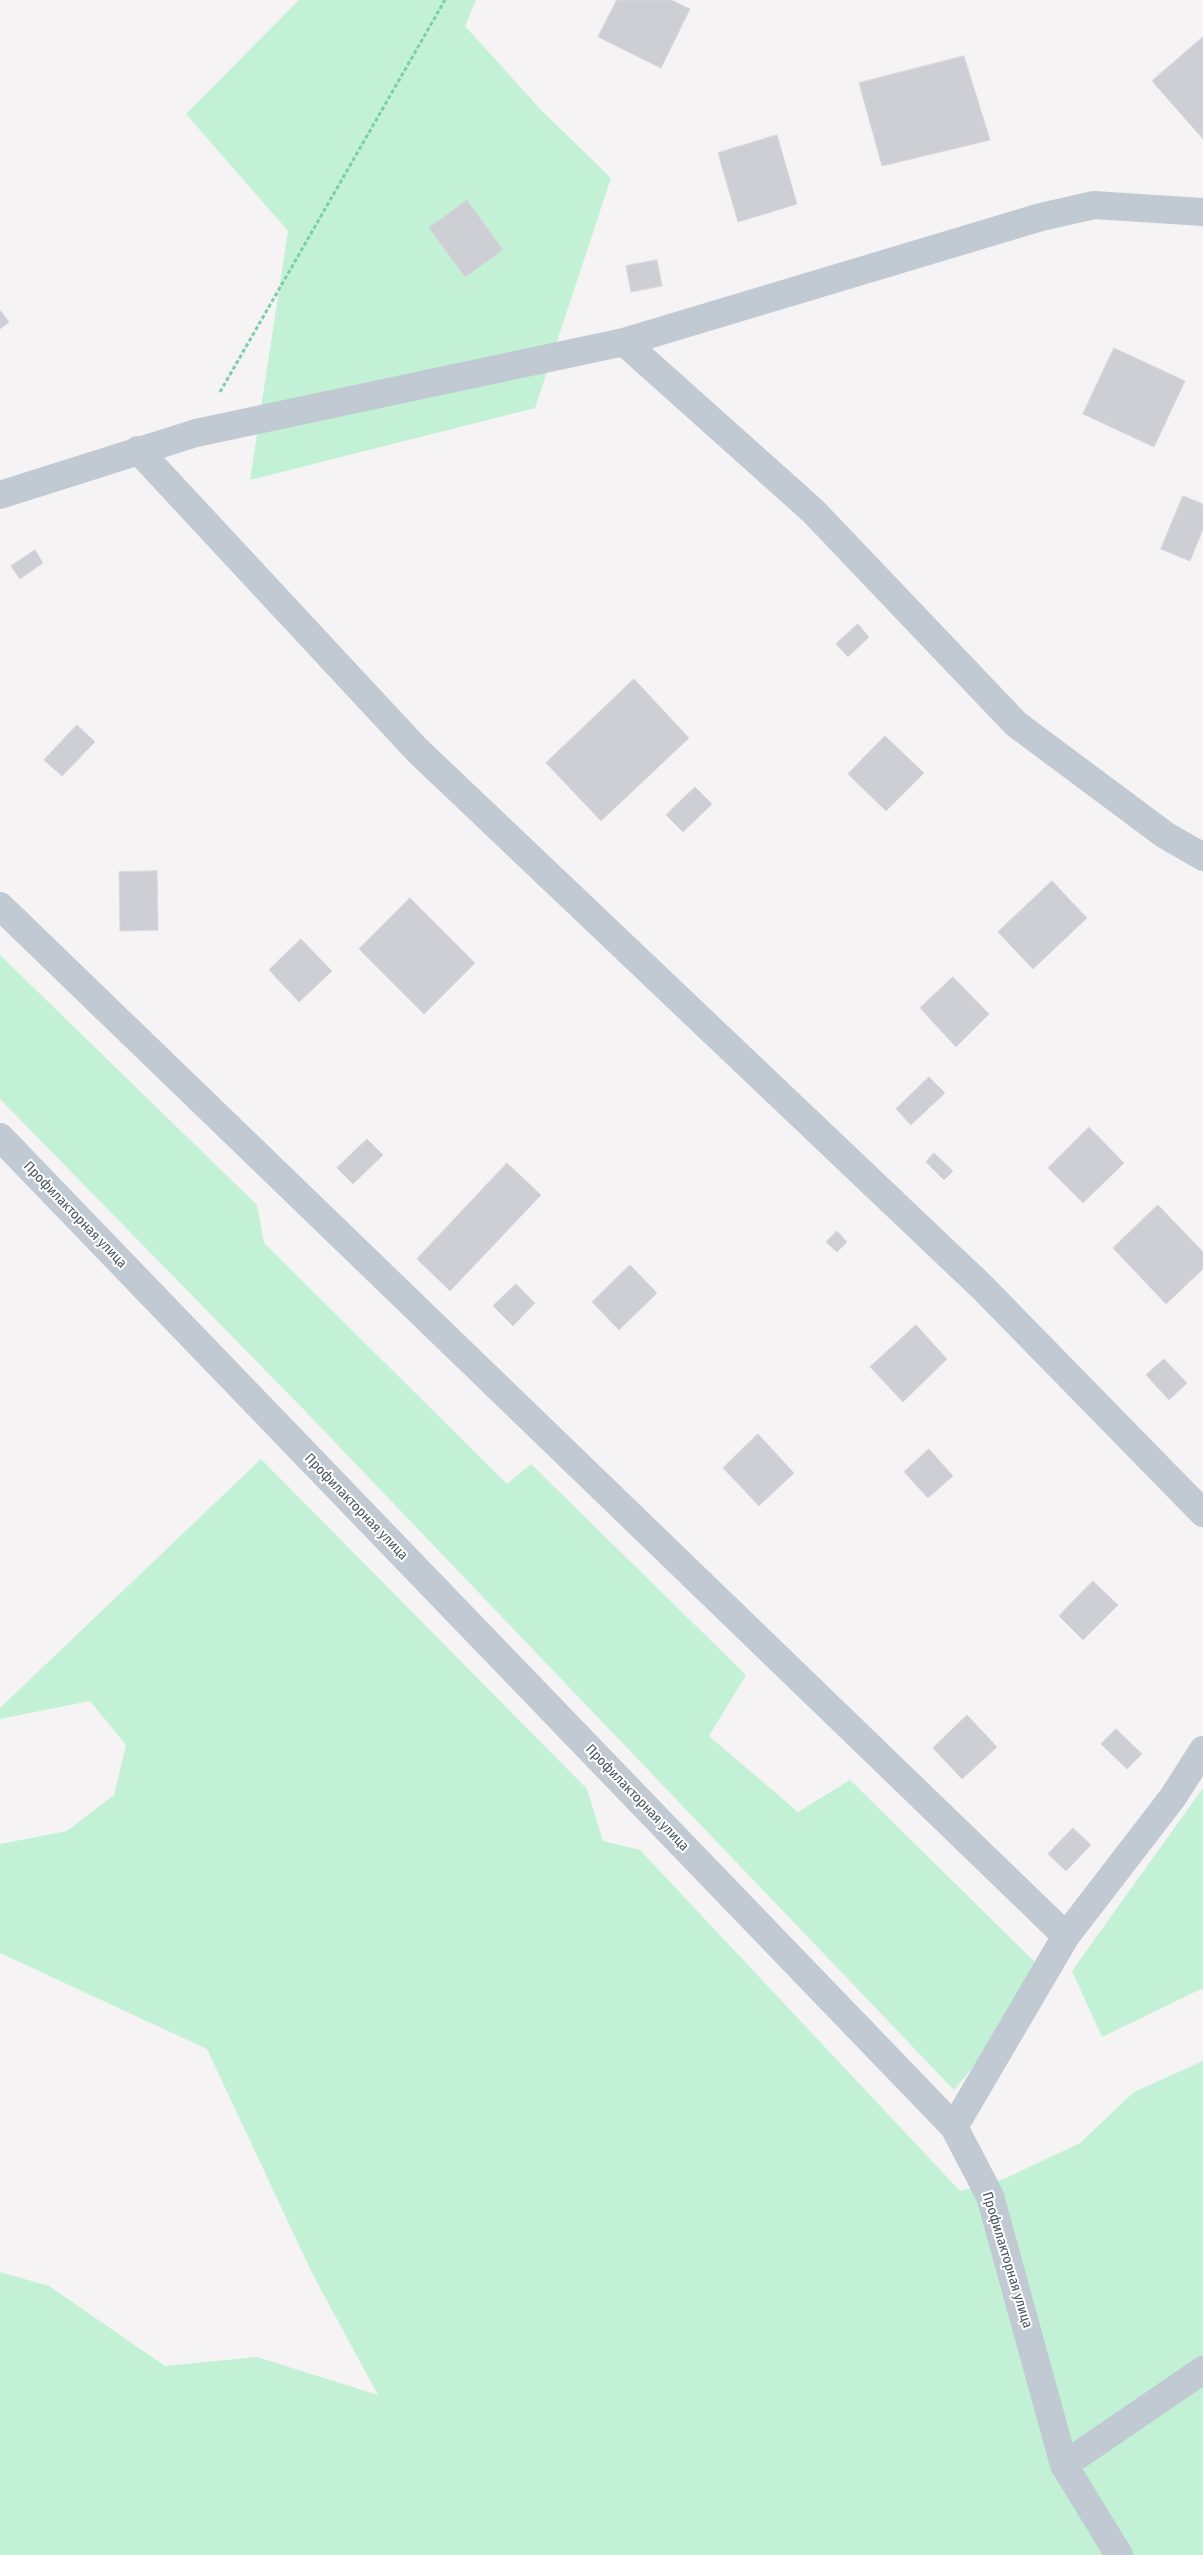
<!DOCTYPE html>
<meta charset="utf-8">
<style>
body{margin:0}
canvas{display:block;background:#f5f3f3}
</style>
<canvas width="1203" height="2555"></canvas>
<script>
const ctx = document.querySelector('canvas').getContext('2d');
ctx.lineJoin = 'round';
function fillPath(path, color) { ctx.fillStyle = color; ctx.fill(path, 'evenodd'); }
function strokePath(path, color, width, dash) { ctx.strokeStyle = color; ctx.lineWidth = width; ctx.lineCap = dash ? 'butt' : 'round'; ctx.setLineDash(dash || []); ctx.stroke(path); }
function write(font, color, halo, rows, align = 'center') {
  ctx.font = font + ' "Fira Sans Condensed",sans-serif'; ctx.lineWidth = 4; ctx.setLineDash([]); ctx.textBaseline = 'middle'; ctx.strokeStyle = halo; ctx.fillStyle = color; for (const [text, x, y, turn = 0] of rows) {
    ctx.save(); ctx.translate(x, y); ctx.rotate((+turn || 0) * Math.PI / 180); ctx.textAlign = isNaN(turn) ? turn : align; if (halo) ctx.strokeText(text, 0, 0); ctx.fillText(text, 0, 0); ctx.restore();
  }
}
fillPath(new Path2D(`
 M299 0H476L465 26 542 111 611 178 535 408 250 480 288 231 186 114Z
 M0 955 257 1205 264 1243 507 1484 531 1464 746 1675 709 1736 798 1812 850 1780 1048 1975 954 2090 308 1414 0 1099Z
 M261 1459 587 1789 603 1841 640 1850 960 2191 1004 2179 1080 2143 1134 2092 1203 2061V2555H0V2272L49 2286 165 2366 257 2357 378 2395 312 2273 207 2049 0 1953V1844L67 1831 114 1795 126 1745 90 1701 0 1719V1708Z
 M1203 1788V1988L1102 2037 1072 1971Z`), '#c3f1d5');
const building = new Path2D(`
 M617 0H671L690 9 661 68 598 37Z
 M1203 37V139L1152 81Z
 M964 56 990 140 882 166 859 83Z
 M777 135 797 204 738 222 718 153Z
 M467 200 503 250 465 277 429 228Z
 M657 260 662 286 631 292 626 266Z
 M0 310 9 322 0 329Z
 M1114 348 1185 381 1154 447 1083 414Z
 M1183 496 1203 504V529L1190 561 1161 549Z
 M35 550 43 563 20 579 11 566Z
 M858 624 869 637 848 657 836 644Z
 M634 679 689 738 601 821 546 763Z
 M77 725 95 742 62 776 44 760Z
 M885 736 924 773 886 811 848 774Z
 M695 787 712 804 683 832 666 815Z
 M157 871 158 930 120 931 119 872Z
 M1052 881 1087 918 1033 969 998 932Z
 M410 898 475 963 424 1014 359 949Z
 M301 939 332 971 299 1002 269 970Z
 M953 977 989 1014 956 1047 920 1008Z
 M929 1077 945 1093 911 1125 896 1109Z
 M1089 1127 1124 1163 1083 1203 1048 1168Z
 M367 1139 383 1155 353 1184 337 1168Z
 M934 1153 953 1171 944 1180 926 1162Z
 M507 1163 541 1195 450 1291 417 1259Z
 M1158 1205 1203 1252V1269L1166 1304 1113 1248Z
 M837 1231 847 1242 837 1252 826 1242Z
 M630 1265 657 1293 619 1330 592 1302Z
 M516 1284 535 1303 513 1326 493 1306Z
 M916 1325 947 1359 903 1402 870 1367Z
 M1164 1359 1187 1383 1169 1400 1146 1375Z
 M758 1434 794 1473 759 1506 723 1468Z
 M929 1449 953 1476 928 1498 904 1472Z
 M1093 1581 1118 1605 1083 1640 1059 1616Z
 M967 1715 997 1747 962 1779 933 1748Z
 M1116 1729 1142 1754 1127 1769 1101 1744Z
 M1073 1828 1091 1845 1066 1871 1048 1854Z`);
fillPath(building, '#cdcfd5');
strokePath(building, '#d7d9de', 1);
strokePath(new Path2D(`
 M220 392 445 0`), '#7ad0a6', 3, [4, 2.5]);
strokePath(new Path2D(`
 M624 342 813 511 1016 724 1165 835 1203 857
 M138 450 417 750 982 1287 1203 1513
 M0 495 196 433 624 342 1041 217 1094 205 1203 212
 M0 906 1066 1936
 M0 1137 954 2127 990 2196 1064 2465 1119 2555
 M954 2127 1066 1936 1173 1797 1203 1750
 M1064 2465 1203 2370`), '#c1cad2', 28);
write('14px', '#4a5661', '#fff', [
 ["Профилакторная улица",75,1215,46],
 ["Профилакторная улица",356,1507,46],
 ["Профилакторная улица",637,1798,46],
 ["Профилакторная улица",1007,2260,73]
]);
</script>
